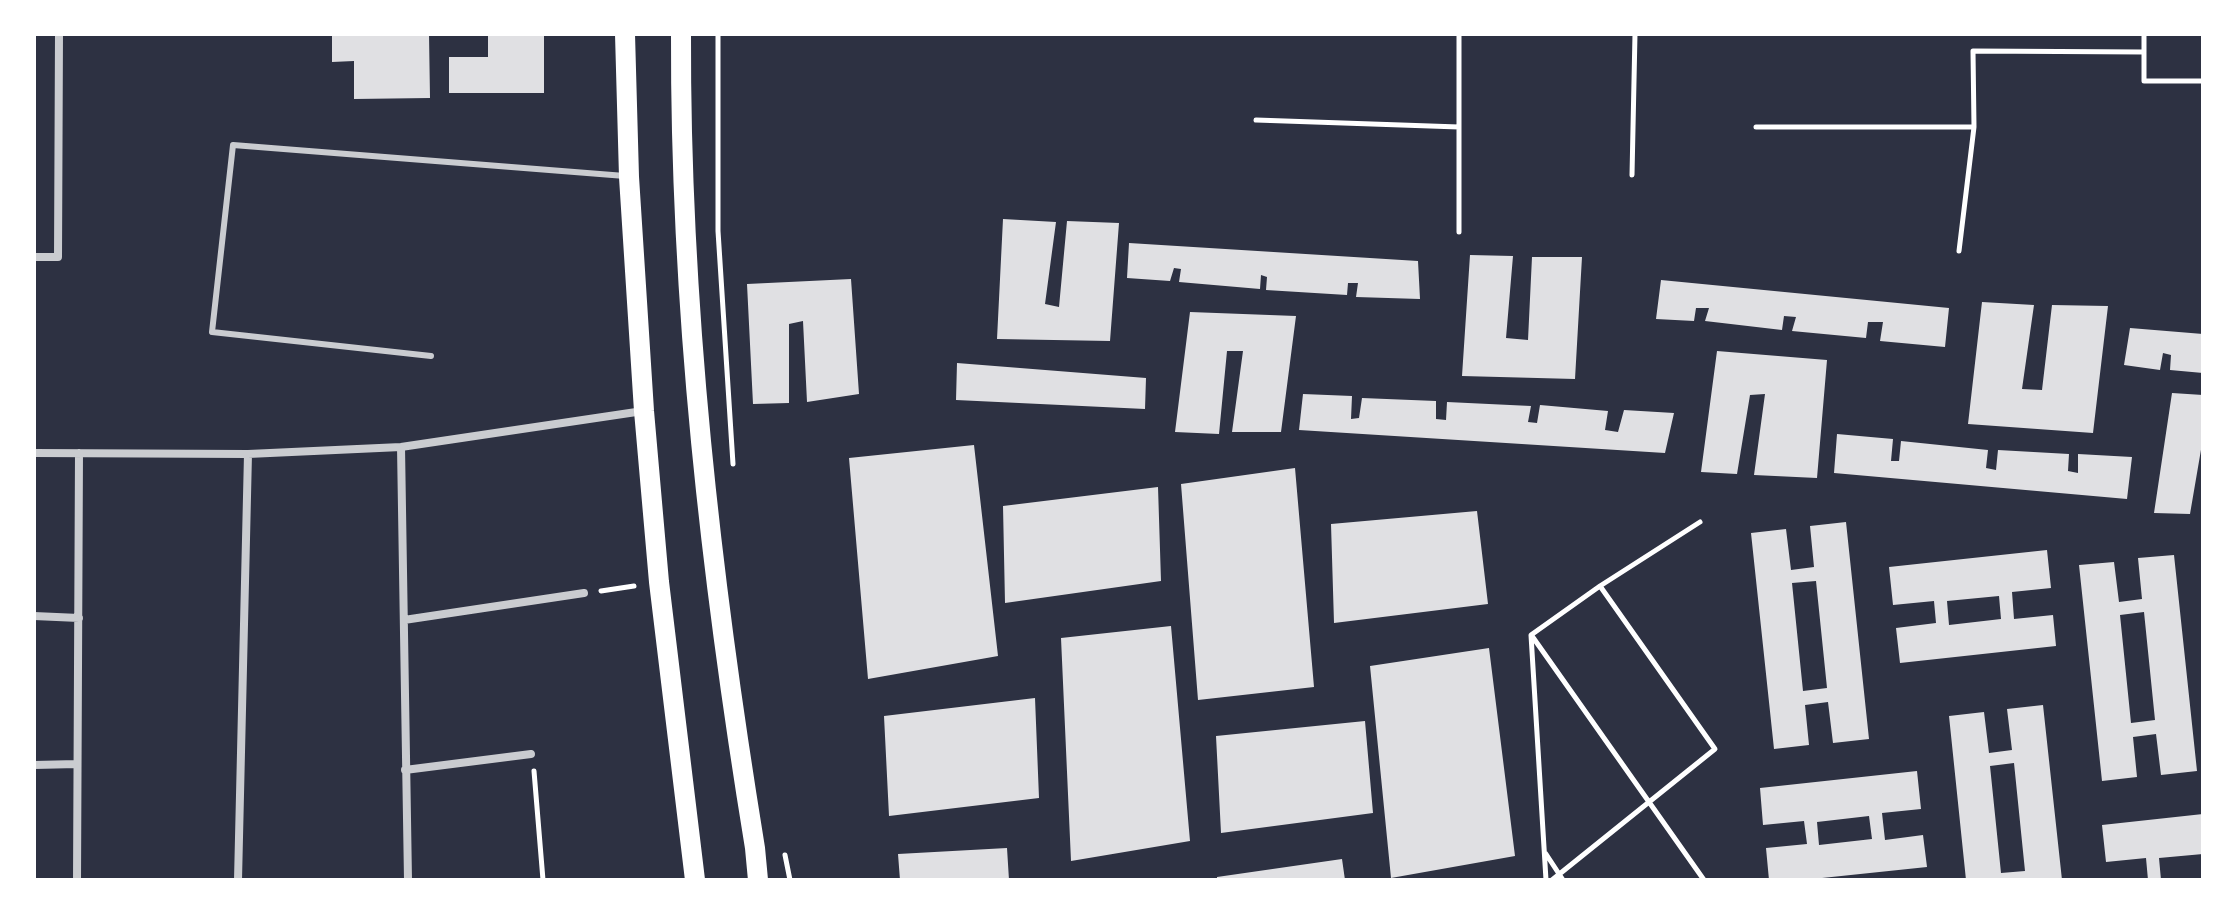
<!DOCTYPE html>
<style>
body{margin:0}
#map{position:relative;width:2237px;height:914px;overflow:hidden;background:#2d3142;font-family:"Nunito Sans",sans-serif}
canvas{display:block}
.frame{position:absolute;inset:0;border:36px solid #fff;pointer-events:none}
</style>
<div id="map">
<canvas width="2237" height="914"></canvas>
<div class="frame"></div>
</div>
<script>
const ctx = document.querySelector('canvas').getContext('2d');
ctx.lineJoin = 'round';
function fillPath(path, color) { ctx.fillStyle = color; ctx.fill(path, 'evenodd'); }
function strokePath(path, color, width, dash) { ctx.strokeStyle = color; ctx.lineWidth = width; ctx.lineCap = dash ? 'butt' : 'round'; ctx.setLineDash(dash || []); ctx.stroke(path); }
fillPath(new Path2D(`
 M332 34H429L430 98 354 99V61L332 62Z
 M488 34H544V93H449V57H488Z
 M1003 219 1056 222 1045 304 1059 307 1067 221 1119 223 1110 341 997 339Z
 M1129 243 1418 261 1420 299 1356 297 1358 283H1348L1347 295 1266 290 1267 277 1261 275 1260 289 1179 282 1181 269 1174 268 1170 281 1127 278Z
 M1470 255 1513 256 1506 338 1528 340 1532 257H1582L1575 379 1462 376Z
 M851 279 859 394 807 402 803 321 789 324V403L753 404 747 284Z
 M1661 280 1949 308 1945 347 1880 341 1883 322H1868L1866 338 1792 331 1796 317 1784 316 1782 330 1705 321 1709 308H1696L1694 321 1656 319Z
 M1982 302 2034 305 2022 389 2042 390 2052 305 2108 306 2093 433 1968 424Z
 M1190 312 1296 316 1281 432H1232L1243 351H1227L1219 434 1175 432Z
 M2130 328 2203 334V373L2170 370 2171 355 2163 353 2160 370 2124 365Z
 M1717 351 1827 360 1817 478 1754 475 1765 394 1750 395 1737 474 1701 472Z
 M957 363 1146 378 1145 409 956 400Z
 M2172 393 2203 395V438L2190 514 2154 513Z
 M1303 394 1352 396 1351 419 1359 418 1362 398 1436 401V419L1446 420 1447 402 1531 406 1528 422 1537 423 1540 405 1608 411 1605 430 1618 432 1624 410 1674 413 1665 453 1299 430Z
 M1837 434 1893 439 1891 461H1899L1901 441 1988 450 1986 468 1996 470 1998 450 2069 454 2068 471 2078 473V454L2132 457 2127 499 1834 473Z
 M974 445 998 656 868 679 849 458Z
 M1295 468 1314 687 1198 700 1181 484Z
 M1158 487 1161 581 1005 603 1003 506Z
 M1477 511 1488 604 1334 623 1331 524Z
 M1846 522 1869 739 1833 743 1828 702 1805 705 1809 745 1774 749 1751 533 1786 529 1791 570 1814 567 1810 526ZM1816 581 1827 688 1803 691 1792 583Z
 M2047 550 2051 588 2012 592 2014 619 2053 615 2056 646 1900 663 1896 628 1936 623 1934 601 1893 605 1889 567ZM1999 596 2001 619 1949 625 1947 601Z
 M2174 555 2197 771 2161 775 2156 734 2133 737 2137 777 2102 781 2079 565 2114 562 2119 602 2142 599 2138 558ZM2144 612 2155 720 2131 723 2120 615Z
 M1171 626 1190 841 1071 861 1061 638Z
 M1489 648 1515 856 1391 878 1370 666Z
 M1035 698 1039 798 889 816 884 716Z
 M2043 705 2062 880H1966L1949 716 1984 712 1989 753 2012 750 2007 709ZM2014 763 2025 871 2001 873 1990 766Z
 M1365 721 1373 813 1221 833 1216 736Z
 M1917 771 1921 809 1882 813 1885 840 1923 835 1927 867 1803 880H1769L1766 848 1807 844 1804 821 1763 825 1760 788ZM1869 816 1872 839 1819 845 1817 822Z
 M2203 814V854L2159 858 2161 880H2148L2146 858 2106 862 2102 825Z
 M1007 848 1009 880H900L898 854Z
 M1342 859 1345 880H1217V877Z`), '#e0e0e3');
strokePath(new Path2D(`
 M718 34V231L733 464
 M2144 34V81H2203
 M1256 120 1459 127
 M1756 127H1974
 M1632 175 1635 34
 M1459 232V34
 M1959 251 1974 127 1973 51 2144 52
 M601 591 634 586
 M1532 636 1704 880
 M534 771 543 880
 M1546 854 1563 880
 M785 855 790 880
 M1546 880 1531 635 1600 586 1700 522
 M1552 880 1715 749 1600 586`), '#fff', 5);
strokePath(new Path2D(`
 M431 356 212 332 233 145 625 176`), '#caccd0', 6);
strokePath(new Path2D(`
 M34 257H58L59 34
 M401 447 408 880
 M34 453 248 454 401 447 643 411
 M34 616 79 618
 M404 620 584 593
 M34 765 77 764
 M405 770 531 754
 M77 880 79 453
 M238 880 248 454`), '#caccd0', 8);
strokePath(new Path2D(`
 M625 34 629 177 644 411 659 582 695 880
 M681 34C680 307 711 579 755 848L758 880`), '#fff', 20);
</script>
